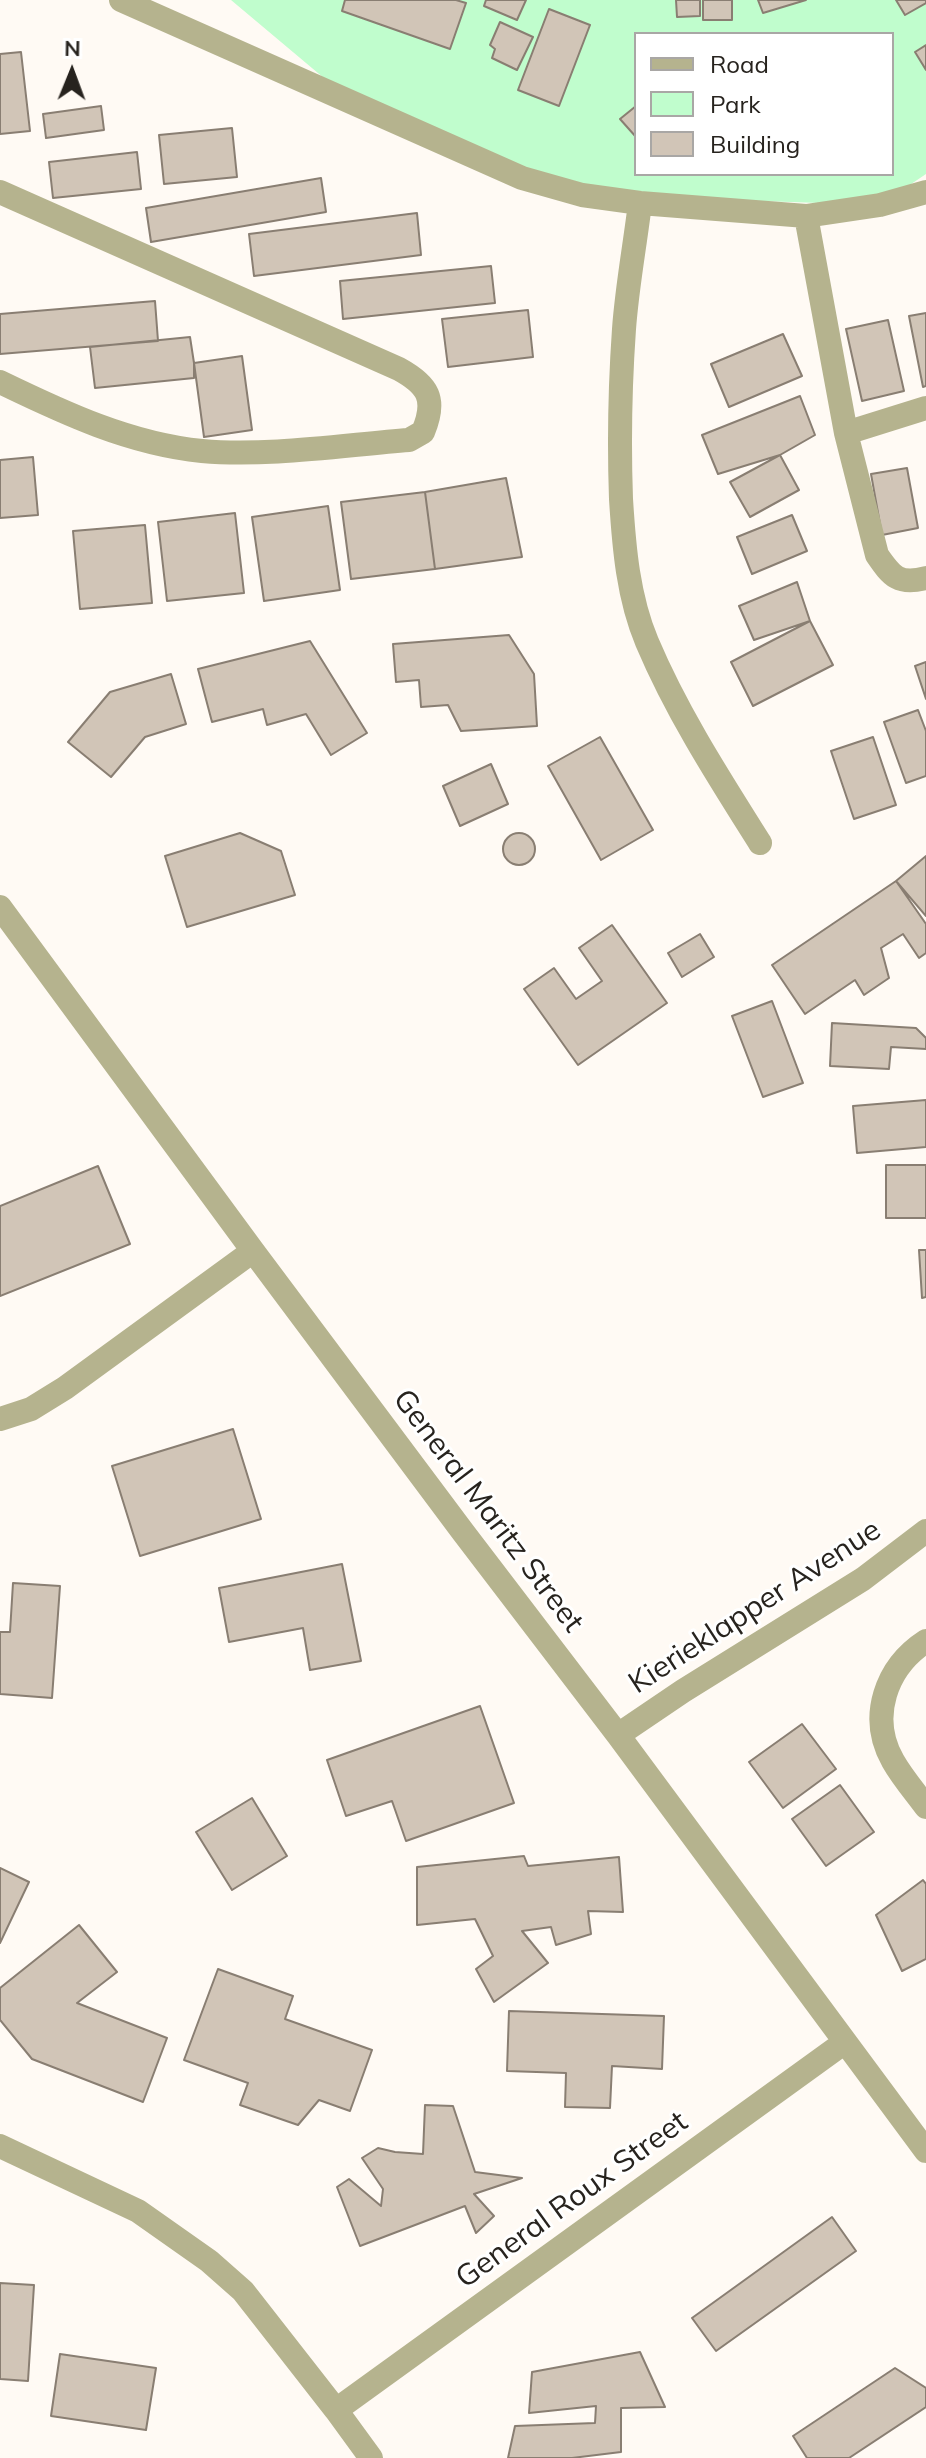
<!DOCTYPE html>
<style>
body{margin:0}
#map{position:relative;width:926px;height:2458px;overflow:hidden;background:#fffaf4;font-family:Mulish,sans-serif}
canvas{display:block}
.legend{position:absolute;left:634px;top:32px;width:260px;height:144px;box-sizing:border-box;background:#fff;border:2px solid #a9a7a5;margin:0;padding:10px 14px;list-style:none;font-size:24px;color:#27231e}
.legend li{display:flex;align-items:center;gap:16px;height:40px}
.legend b{width:40px;border:2px solid #a9a7a5}
.north{position:absolute;left:32px;top:32px;width:80px;height:80px;-webkit-text-stroke:6px #fff;paint-order:stroke;rotate:1deg;font-size:22px;font-weight:700;line-height:32px;text-align:center;color:#27231e}
.north::after{content:'';display:block;margin:auto;width:28px;height:36px;background:#27231e;clip-path:polygon(50% 0,100% 100%,50% 72%,0 100%)}
</style>
<div id="map">
<canvas width="926" height="2458"></canvas>
<ul class="legend">
<li><b style="height:10px;background:#b5b38e"></b>Road</li>
<li><b style="height:22px;background:#c0fdcd"></b>Park</li>
<li><b style="height:22px;background:#d1c5b7"></b>Building</li>
</ul>
<div class="north">N</div>
</div>
<script>
const ctx = document.querySelector('canvas').getContext('2d');
ctx.lineJoin = 'round';
function fillPath(path, color) { ctx.fillStyle = color; ctx.fill(path, 'evenodd'); }
function strokePath(path, color, width, dash) { ctx.strokeStyle = color; ctx.lineWidth = width; ctx.lineCap = dash ? 'butt' : 'round'; ctx.setLineDash(dash || []); ctx.stroke(path); }
function write(font, color, halo, rows, align = 'center') {
  ctx.font = font + ' Mulish,sans-serif'; ctx.lineWidth = 6; ctx.setLineDash([]); ctx.textBaseline = 'middle'; ctx.strokeStyle = halo; ctx.fillStyle = color; for (const [text, x, y, turn = 0] of rows) {
    ctx.save(); ctx.translate(x, y); ctx.rotate((+turn || 0) * Math.PI / 180); ctx.textAlign = isNaN(turn) ? turn : align; if (halo) ctx.strokeText(text, 0, 0); ctx.fillText(text, 0, 0); ctx.restore();
  }
}
fillPath(new Path2D(`
 M231 0H926V174L880 205 582 195 356 105ZM636 34H892V174H636Z`), '#c0fdcd');
const building = new Path2D(`
 M345 0H456L466 3 450 49 342 11Z
 M486 0H526L517 20 484 6Z
 M676 0H700V16L677 17Z
 M703 0H732V20H703Z
 M758 0H806L763 13Z
 M896 0H926V3L905 15Z
 M549 9 590 25 559 106 518 90Z
 M500 22 533 37 517 70 492 58 495 49 490 45Z
 M926 45V70L915 52Z
 M21 52 30 131 0 134V54Z
 M101 106 104 130 46 138 43 114Z
 M636 106V137L620 119Z
 M232 128 237 177 164 184 159 135Z
 M137 152 141 189 53 198 49 162Z
 M321 178 326 212 151 242 146 208Z
 M417 213 421 255 254 276 249 234Z
 M491 266 495 303 343 319 340 281Z
 M155 301 158 341 0 354V314Z
 M528 310 533 357 448 367 442 319Z
 M926 313V386L923 387 909 316Z
 M888 320 904 391 862 401 846 329Z
 M783 334 802 376 729 407 711 364Z
 M190 337 194 363V378L95 388 90 347Z
 M242 356 252 430 204 437 194 363Z
 M800 396 815 435 780 455 718 474 702 435Z
 M780 455 799 490 750 517 730 482Z
 M33 457 38 515 0 518V460Z
 M907 468 918 528 882 535 871 474Z
 M506 478 522 557 435 569 425 492Z
 M425 492 435 569 351 579 341 502Z
 M328 506 340 590 264 601 252 517Z
 M235 513 244 593 167 601 158 522Z
 M792 515 807 551 752 574 737 537Z
 M145 525 152 603 80 609 73 531Z
 M797 582 810 621 754 640 739 606Z
 M810 621 833 665 753 706 731 662Z
 M509 635 534 674 537 726 461 731 448 705 421 707 419 680 396 682 393 644Z
 M310 641 367 733 331 755 306 714 267 725 263 709 212 722 198 669Z
 M926 662V699L915 666Z
 M171 674 186 724 145 737 111 777 68 742 110 692Z
 M918 710 926 731V776L906 783 884 722Z
 M600 737 653 830 601 860 548 766Z
 M873 737 896 805 854 819 831 751Z
 M491 764 508 804 460 826 443 786Z
 M503 849a16 16 0 1 1 32 0a16 16 0 1 1-32 0Z
 M240 833 281 851 295 895 187 927 165 856Z
 M926 856V916L896 881Z
 M896 881 926 924V953L919 958 903 934 881 948 889 978 864 995 855 980 805 1014 772 965Z
 M612 925 667 1003 578 1065 524 989 554 968 576 999 602 981 579 948Z
 M700 934 714 957 682 977 668 953Z
 M772 1001 803 1083 763 1097 732 1016Z
 M832 1023 916 1028 926 1038V1049L891 1047 889 1069 830 1066Z
 M926 1100V1147L857 1153 853 1106Z
 M886 1165H926V1218H886Z
 M98 1166 130 1244 0 1296V1206Z
 M919 1250H926V1297L922 1298Z
 M233 1429 261 1519 140 1556 112 1466Z
 M342 1564 361 1661 310 1670 303 1628 229 1642 219 1588Z
 M13 1583 60 1586 52 1698 0 1694V1632H10Z
 M480 1706 514 1803 406 1841 392 1801 346 1816 327 1760Z
 M802 1724 836 1769 783 1808 749 1762Z
 M840 1785 874 1832 826 1866 792 1819Z
 M252 1798 287 1856 232 1890 196 1832Z
 M524 1856 528 1866 619 1857 623 1912 588 1911 591 1934 556 1945 551 1927 522 1931 548 1963 494 2002 476 1969 493 1956 475 1919 417 1925V1867Z
 M0 1868 29 1882 0 1943Z
 M923 1880 926 1884V1959L902 1971 876 1915Z
 M79 1925 117 1972 77 2003 167 2038 143 2102 32 2059 0 2020V1988Z
 M218 1969 293 1996 285 2019 372 2050 350 2111 319 2100 298 2125 240 2105 248 2083 184 2060Z
 M509 2011 664 2016 662 2069 612 2066 610 2108 565 2107 566 2073 507 2071Z
 M425 2105 453 2106 475 2172 522 2178 474 2194 494 2216 476 2233 465 2206 360 2246 337 2187 349 2179 381 2206 383 2189 362 2158 378 2148 395 2152 423 2154Z
 M832 2217 856 2251 716 2351 692 2318Z
 M0 2283 34 2285 28 2381 0 2379Z
 M640 2352 665 2407 621 2408V2452L572 2458H508L515 2426 595 2423 596 2406 529 2413 532 2372Z
 M60 2354 156 2368 146 2430 51 2416Z
 M895 2368 926 2388V2407L849 2458H807L793 2436Z`);
fillPath(building, '#d1c5b7');
strokePath(building, '#897e72', 2);
strokePath(new Path2D(`
 M121 0 522 178 582 195 640 203 806 216 880 205 926 192
 M0 192 399 369C428 385 437 399 423 432L409 440C344 445 266 457 202 451 130 444 64 413 0 382
 M640 203C635 245 627 287 624 329 620 386 619 443 621 499 624 547 628 597 647 642 677 713 719 778 760 843
 M806 216 846 433 877 555C892 577 899 585 926 578
 M846 433 926 408
 M0 907 253 1251 463 1532 618 1735 926 2151
 M0 1419 31 1409 65 1388 253 1251
 M926 1641C886 1667 868 1717 893 1761 902 1777 915 1792 926 1807
 M618 1735 683 1691 863 1579 926 1531
 M0 2146 138 2211 209 2261 243 2291 336 2410 371 2458
 M336 2410 845 2042`), '#b5b38e', 24);
write('30px', '#27231e', '#fff', [
 ["General Maritz Street",488,1511,53],
 ["Kierieklapper Avenue",755,1607,-33],
 ["General Roux Street",572,2200,-36]
]);
</script>
